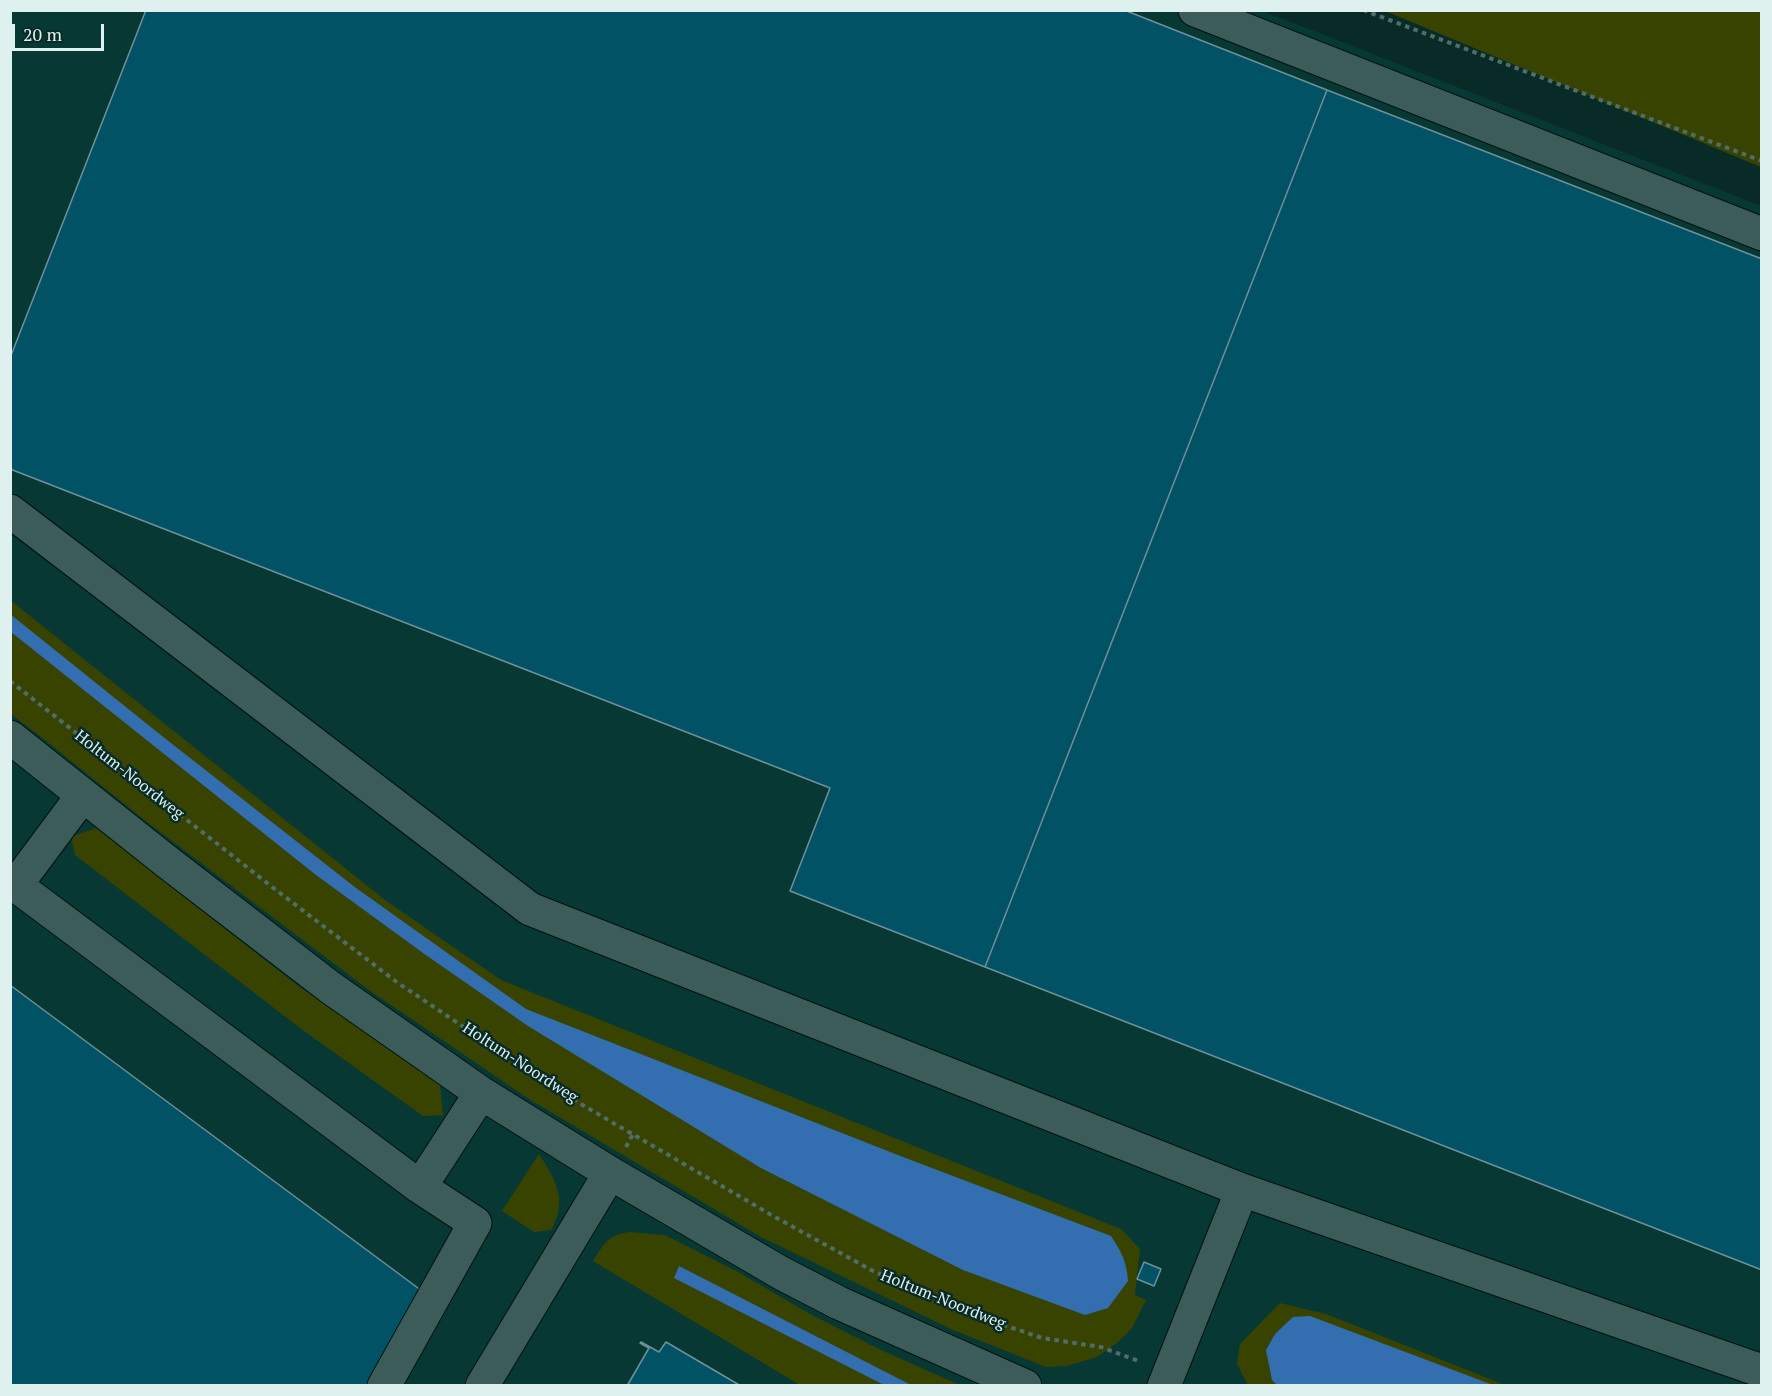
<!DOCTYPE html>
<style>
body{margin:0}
#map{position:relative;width:1772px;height:1396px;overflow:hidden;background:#092b28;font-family:"PT Serif",serif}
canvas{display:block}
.frame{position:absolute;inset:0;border:12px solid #dff1ef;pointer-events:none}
.scale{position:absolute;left:12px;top:24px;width:92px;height:27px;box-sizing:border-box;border:3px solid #dff1ef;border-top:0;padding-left:8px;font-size:18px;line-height:21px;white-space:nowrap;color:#dff1ef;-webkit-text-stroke:4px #092b28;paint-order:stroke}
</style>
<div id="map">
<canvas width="1772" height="1396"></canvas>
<div class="frame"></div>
<div class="scale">20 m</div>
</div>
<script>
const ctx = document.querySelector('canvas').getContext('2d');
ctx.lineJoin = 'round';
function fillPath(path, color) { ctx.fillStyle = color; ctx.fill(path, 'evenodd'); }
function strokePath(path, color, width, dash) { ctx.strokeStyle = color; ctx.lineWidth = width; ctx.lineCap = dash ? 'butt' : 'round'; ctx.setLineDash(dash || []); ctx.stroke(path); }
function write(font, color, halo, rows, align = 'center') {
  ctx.font = font + ' "PT Serif",serif'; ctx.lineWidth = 5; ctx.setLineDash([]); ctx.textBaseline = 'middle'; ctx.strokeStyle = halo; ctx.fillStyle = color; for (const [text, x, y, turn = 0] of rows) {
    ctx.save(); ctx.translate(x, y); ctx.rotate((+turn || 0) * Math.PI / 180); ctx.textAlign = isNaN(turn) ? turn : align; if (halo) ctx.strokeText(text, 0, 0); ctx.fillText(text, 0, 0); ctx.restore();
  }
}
fillPath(new Path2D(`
 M10 11H1263L1761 206V1385H11Z`), '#083834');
fillPath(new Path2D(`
 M1385 11H1761V167Z
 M10 600 385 900 501 980 1121 1229 1140 1249 1135 1295 1146 1300 1132 1328 1118 1342 1097 1357 1067 1366 1046 1367 953 1330 761 1237 529 1099 369 990 147 822 40 736 11 714Z
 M96 828 293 982 440 1085 443 1115 423 1116 304 1031 75 855 71 837Z
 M539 1154C556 1181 568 1200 551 1230L534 1232 502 1211Z
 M629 1232 665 1235 738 1272 810 1314 881 1350 960 1385H800L593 1261C604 1244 608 1235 629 1232Z
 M1280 1303 1326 1314 1505 1385H1248L1237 1364 1240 1344Z`), '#394300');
fillPath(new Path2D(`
 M10 614 162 736 356 888 526 1009 903 1157 1111 1236C1121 1251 1127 1262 1128 1281L1108 1308 1085 1315 963 1270 761 1168 528 1026 423 953 316 875 11 632Z
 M679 1266 911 1385H884L674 1278Z
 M1310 1316 1493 1385H1277L1272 1380 1266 1350 1275 1334 1293 1317Z`), '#336eb1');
const building = new Path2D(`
 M146 10H1124L1327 90 985 967 790 891 830 788 10 469V358Z
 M1327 90 1762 259V1270L985 967Z
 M10 985 422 1291 368 1386H10Z
 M1144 1262 1161 1269 1154 1286 1137 1279Z
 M641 1342 659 1352 666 1342 741 1386H627L649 1348 640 1343Z`);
fillPath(building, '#025265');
strokePath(building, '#6f909a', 1.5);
const minor = new Path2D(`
 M1195 10 1762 234
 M10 511 530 909 1242 1190 1762 1371
 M10 737 166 861 331 988 481 1093 610 1173 781 1273 839 1303 1025 1386
 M10 881 420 1187 475 1223 384 1386
 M16 885 83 795
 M420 1187 481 1093
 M482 1386 610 1173
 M1164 1386 1242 1190`);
strokePath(minor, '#001210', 35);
strokePath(new Path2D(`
 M1363 10 1762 161
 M10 681 276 890 398 983 567 1096 775 1217 873 1271 995 1322 1042 1338 1101 1347 1141 1362
 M626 1147 633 1134`), '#506d6a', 4, [4.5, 4.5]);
strokePath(minor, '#3b5c58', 33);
write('16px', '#dff1ef', '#092b28', [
 ["Holtum-Noordweg",129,775,38],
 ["Holtum-Noordweg",520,1063,33],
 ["Holtum-Noordweg",943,1300,22]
]);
</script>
